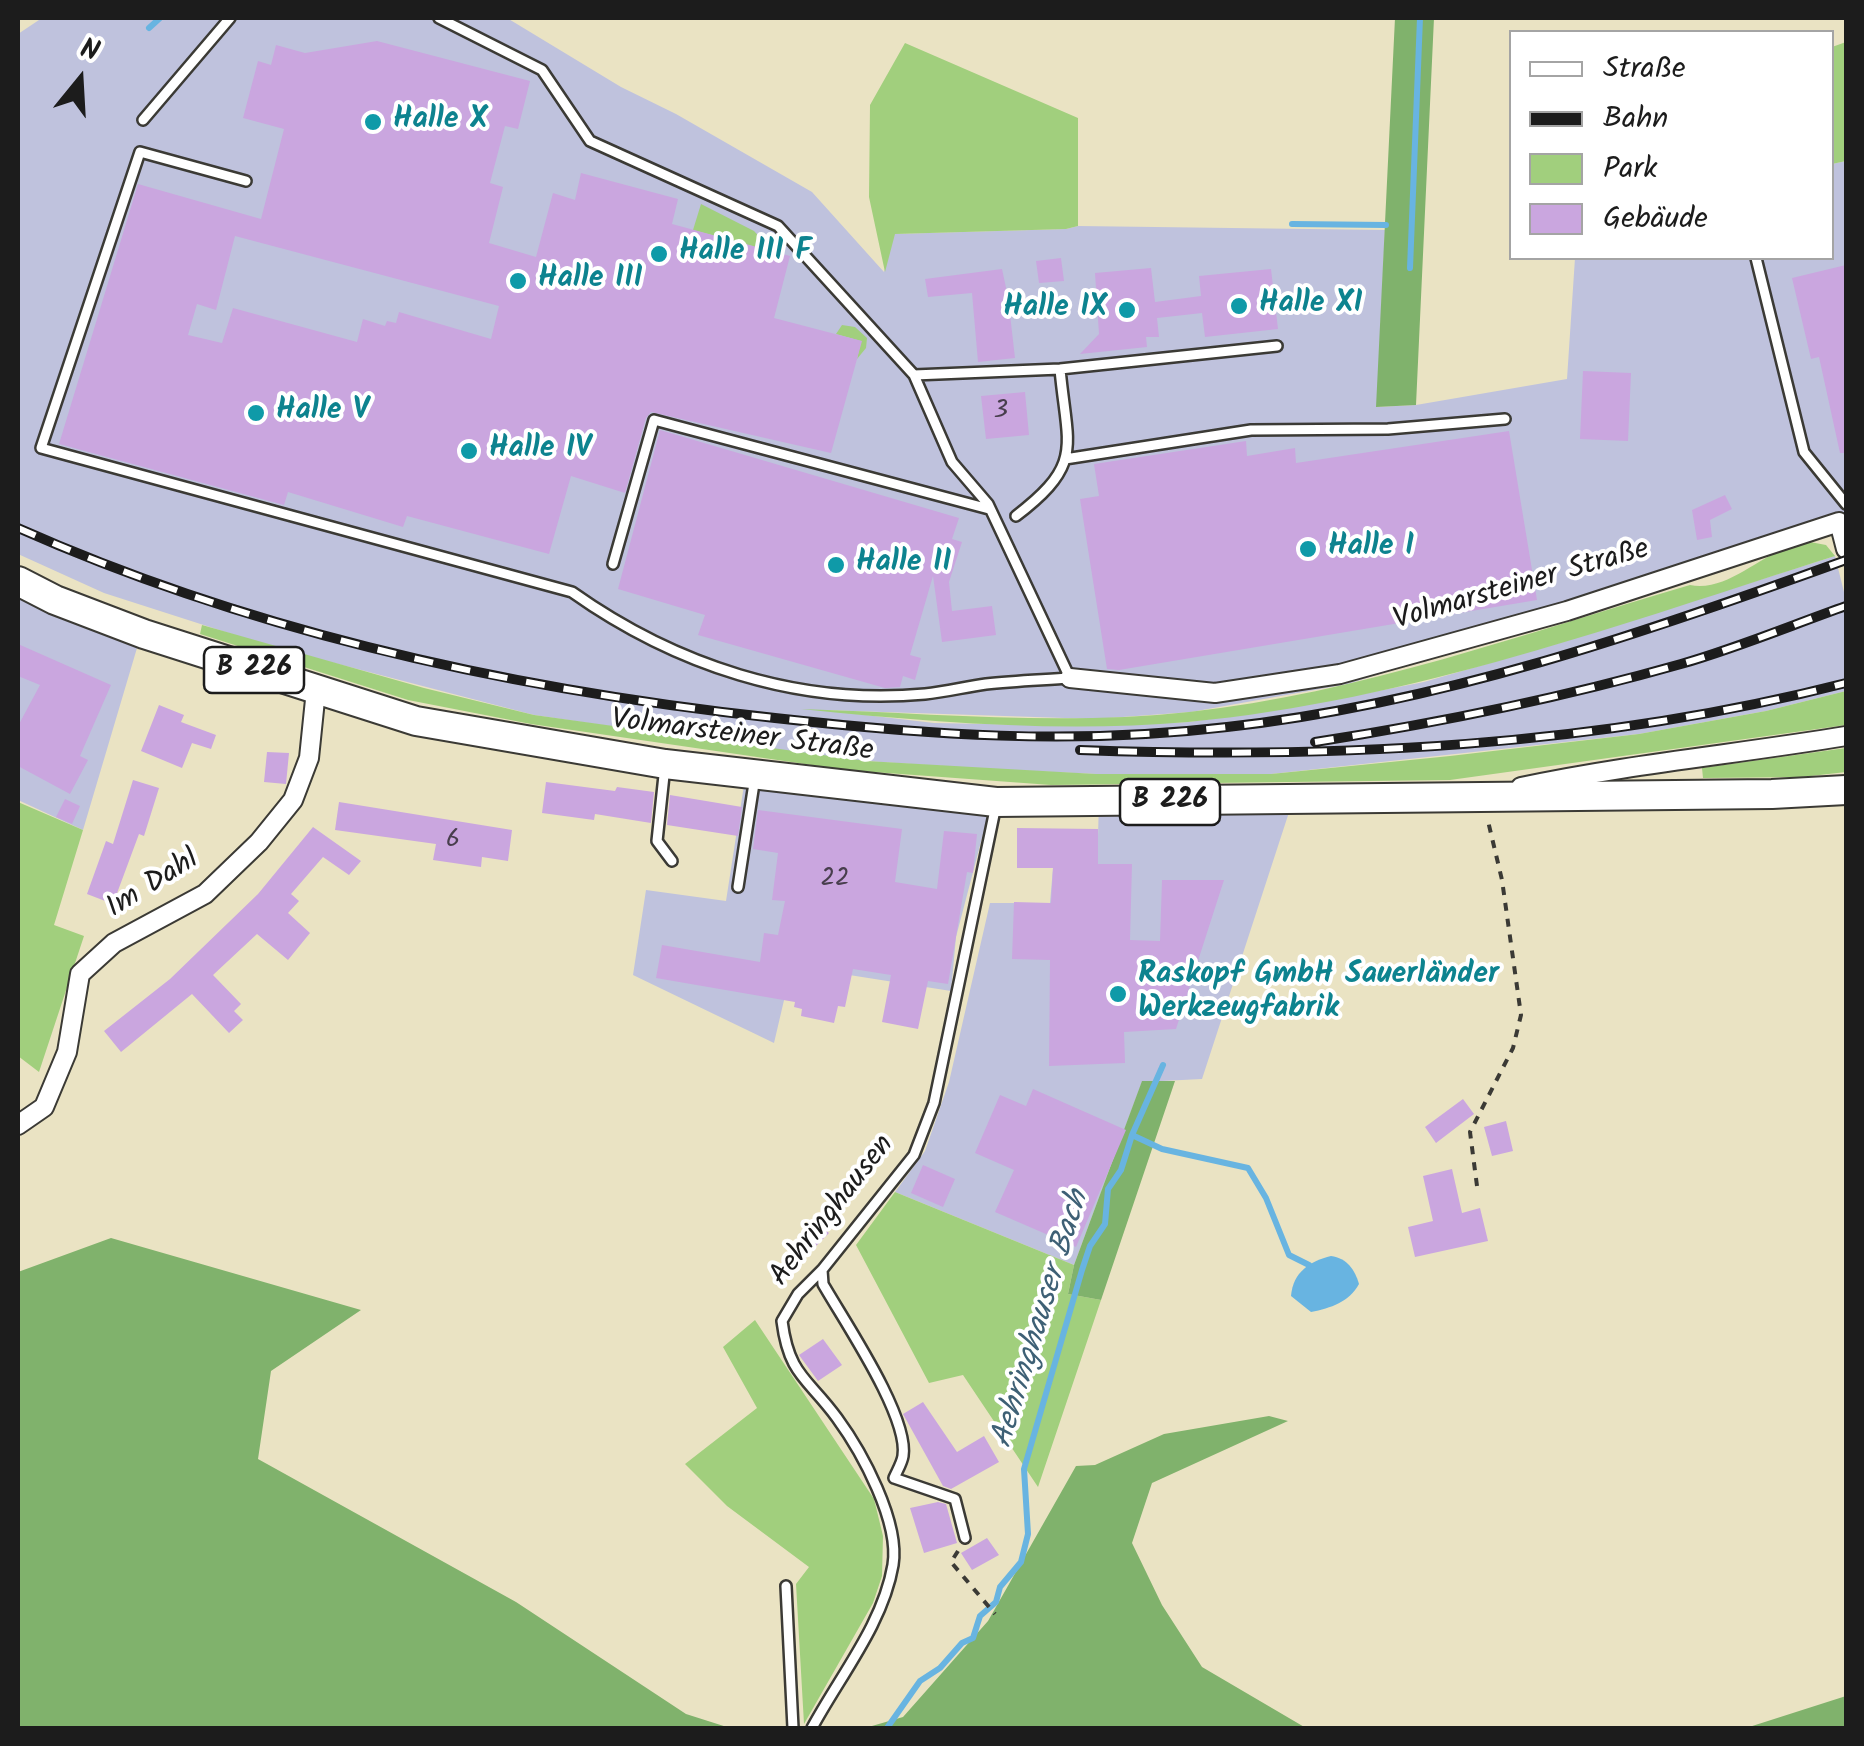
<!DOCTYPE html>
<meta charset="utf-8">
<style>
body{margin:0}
#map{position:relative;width:1864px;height:1746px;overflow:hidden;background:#eae3c3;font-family:Kalam,sans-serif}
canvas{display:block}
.frame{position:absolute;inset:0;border:20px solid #1c1c1c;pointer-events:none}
.legend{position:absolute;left:1509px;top:30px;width:325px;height:230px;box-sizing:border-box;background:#fff;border:2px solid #a4a4a4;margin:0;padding:12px 18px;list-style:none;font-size:30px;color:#1c1c1c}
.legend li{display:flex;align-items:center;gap:20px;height:50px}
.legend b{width:50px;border:2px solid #a4a4a4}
.north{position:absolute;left:30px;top:30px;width:100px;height:100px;-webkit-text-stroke:8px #fff;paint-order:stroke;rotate:18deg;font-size:28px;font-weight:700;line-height:40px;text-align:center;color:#1c1c1c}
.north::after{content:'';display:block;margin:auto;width:35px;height:45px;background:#1c1c1c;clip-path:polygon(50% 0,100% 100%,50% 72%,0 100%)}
</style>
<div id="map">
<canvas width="1864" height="1746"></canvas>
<div class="frame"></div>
<ul class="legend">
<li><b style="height:12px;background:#fff"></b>Straße</li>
<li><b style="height:12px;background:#1c1c1c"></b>Bahn</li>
<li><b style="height:28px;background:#a1cf7d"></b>Park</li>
<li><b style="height:28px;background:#caa6df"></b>Gebäude</li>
</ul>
<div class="north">N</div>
</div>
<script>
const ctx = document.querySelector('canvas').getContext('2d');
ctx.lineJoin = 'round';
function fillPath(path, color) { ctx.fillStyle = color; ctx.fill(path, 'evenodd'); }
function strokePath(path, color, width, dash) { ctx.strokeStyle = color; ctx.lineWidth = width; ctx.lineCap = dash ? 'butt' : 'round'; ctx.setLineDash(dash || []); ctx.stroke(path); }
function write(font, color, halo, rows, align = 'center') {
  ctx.font = font + ' Kalam,sans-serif'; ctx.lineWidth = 8; ctx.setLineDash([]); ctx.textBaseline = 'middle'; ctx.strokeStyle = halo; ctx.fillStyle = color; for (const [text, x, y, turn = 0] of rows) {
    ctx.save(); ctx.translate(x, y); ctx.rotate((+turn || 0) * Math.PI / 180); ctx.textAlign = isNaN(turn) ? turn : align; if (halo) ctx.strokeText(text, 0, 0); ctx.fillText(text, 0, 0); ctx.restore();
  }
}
fillPath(new Path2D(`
 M42 18H507L621 87 676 114 812 192 884 272 894 234 1066 229 1078 226 1385 230 1377 407 1416 405 1567 379 1575 258H1832V164L1846 161V525L1348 684 1191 712 1095 719 823 710 934 723 1095 726 1189 722 1311 704 1424 682 1566 641 1835 556 1846 600V691L1766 711 1639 734 1271 774H1096L988 769 866 761 778 751 534 715 269 646 104 593 18 554V34Z
 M18 596 137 648 83 830 18 800Z
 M744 785 988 815 956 937 951 991 792 966 774 1043 633 975 646 890 726 901Z
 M1293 800 1202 1079 1142 1082 1074 1265 895 1192 925 1151 949 1082 990 903H1050L1053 868 1097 869 1099 802Z`), '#bfc2dd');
fillPath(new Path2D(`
 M1846 42V161L1832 164V47Z
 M905 43 1078 118V226L1066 229 895 234 885 272 869 197 870 105Z
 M701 204 754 231 774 252 693 230Z
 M842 325 855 327 867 338 866 348 857 359 861 341 836 334Z
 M1810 542 1826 545 1835 556C1624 623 1411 701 1188 722 1060 733 929 722 801 709 930 713 1061 726 1189 712 1357 694 1529 632 1690 585 1725 592 1756 559 1786 548 1794 545 1802 544 1810 542Z
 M202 625 424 688 534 715 866 761 1096 774H1271L1450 756 1639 734 1766 711 1846 691V725L1450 780 1051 785 846 770 531 724 408 700 200 634Z
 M1846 748V772L1802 777 1703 778 1702 768Z
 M18 802 83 830 54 925 84 936 39 1072 18 1056Z
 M895 1192 1074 1265 1068 1294 1101 1300 1038 1487 963 1375 929 1383 856 1245Z
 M755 1320 874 1499 883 1536 882 1576 873 1603 804 1724 796 1584 809 1567 727 1506 685 1464 757 1408 723 1347Z`), '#a1cf7d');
fillPath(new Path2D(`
 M1395 18H1434L1416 405 1376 407Z
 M1142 1081H1175L1101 1300 1068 1294 1074 1265Z
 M111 1238 361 1310 271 1371 258 1459 516 1602 686 1714 730 1728H18V1272Z
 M1269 1416 1288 1421 1152 1483 1132 1543 1162 1605 1202 1667 1306 1728H865L903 1717 988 1621 1076 1466 1095 1465 1164 1434Z
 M1846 1696V1728H1746Z`), '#80b26c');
fillPath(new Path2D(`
 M1331 1256C1347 1258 1355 1270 1359 1284 1349 1302 1331 1308 1311 1312L1291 1296C1293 1272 1310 1261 1331 1256Z`), '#68b4e1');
strokePath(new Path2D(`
 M149 28 160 18
 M1292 224 1386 225
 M1410 268 1420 18
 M1132 1135 1162 1149 1248 1168 1266 1198 1289 1255 1309 1265
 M887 1728 920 1681 940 1668 962 1643 973 1638 980 1616 996 1602 1000 1587 1021 1562 1028 1534 1024 1469 1082 1270 1090 1246 1105 1224 1108 1189 1121 1170 1132 1135 1163 1065`), '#68b4e1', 6);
fillPath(new Path2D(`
 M377 41 530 81 518 129 505 126 490 183 503 187 489 243 536 257 553 193 575 200 581 173 678 199 672 224 790 256 774 318 862 341 831 453 651 412 646 418 625 493 571 476 549 554 407 516 403 527 288 492 284 505 59 444 138 184 261 219 284 129 243 118 258 61 271 65 276 45 305 53ZM235 236 499 306 491 339 399 312 396 323 387 321 385 326 363 319 357 342 233 308 222 343 188 335 197 304 216 310Z
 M1061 258 1064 281 1039 283 1036 261Z
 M1846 265V453H1840L1819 357 1811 359 1792 278Z
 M1151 268 1155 302 1201 296 1199 276 1271 269 1278 329 1205 337 1202 313 1157 318 1159 337H1146L1147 347 1080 354 1099 334 1095 273Z
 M1002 269 1008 297 1015 358 978 362 972 293 928 297 925 279Z
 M1583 371 1631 373 1628 441 1580 439Z
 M1025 392 1029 435 986 439 981 396Z
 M660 430 959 518 952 539 962 542 949 582 952 611 992 606 996 635 942 642 933 576 910 655 921 658 915 680 903 676 900 687 885 688 698 635 705 615 618 589Z
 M1509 431 1537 600 1119 670 1107 669 1080 499 1099 496 1094 464 1246 441 1247 456 1295 448 1296 463Z
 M1725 495 1732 509 1710 520 1712 537 1697 540 1692 510Z
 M18 644 111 685 80 756 88 760 70 794 18 766V726L40 685 18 676Z
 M159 705 184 715 181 722 216 735 211 749 192 743 182 768 141 751Z
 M267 752 289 753 286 784 264 782Z
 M133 780 159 788 144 836 139 834 113 904 87 894 106 841 113 844Z
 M546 782 615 791 617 787 654 792 651 823 595 814 594 820 542 813Z
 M670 795 742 807 738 836 667 825Z
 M65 799 80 806 72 824 56 817Z
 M339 802 512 830 508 861 482 857 481 867 433 860 436 844 335 830Z
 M758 810 902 829 895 882 937 889 944 831 977 834 973 873 967 872 948 984 928 981 918 1029 882 1022 891 975 853 969 845 1007 838 1006 834 1023 801 1016 802 1009 794 1007 795 1002 656 978 662 945 760 962 764 933 778 935 785 901 772 900 778 853 753 849Z
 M313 827 361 861 349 875 323 857 291 894 299 901 288 913 310 933 288 960 257 934 213 975 241 1004 234 1011 243 1020 229 1033 192 994 121 1052 104 1031 170 979 258 894Z
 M1017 828 1098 829V864H1132L1130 940 1160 941 1162 880H1224L1176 1029 1124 1032 1125 1063 1049 1066 1050 960 1012 959 1014 902 1051 903 1053 868H1017Z
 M1033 1089 1126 1130 1076 1247 995 1212 1014 1170 975 1153 1000 1095 1026 1106Z
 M1463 1099 1474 1114 1436 1143 1425 1127Z
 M1506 1121 1513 1151 1492 1156 1484 1127Z
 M923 1165 955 1179 943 1207 911 1193Z
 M1452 1169 1462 1213 1480 1208 1488 1241 1415 1257 1408 1227 1433 1221 1423 1176Z
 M816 1221 829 1233 814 1248 803 1238Z
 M823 1339 842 1365 818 1381 799 1355Z
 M923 1402 957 1452 984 1436 999 1462 951 1489 943 1486 903 1414Z
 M938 1502 946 1504 957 1543 924 1553 910 1508Z
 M987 1538 999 1555 972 1570 961 1553Z`), '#caa6df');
const service = new Path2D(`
 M143 120 230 18
 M246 181 140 152 41 448 572 592C675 665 798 706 925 694 945 692 965 687 986 684 1013 681 1042 680 1070 678L988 504 952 462 914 375 778 226 590 141 542 70 439 18
 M1756 258 1804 452 1846 504
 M914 375 1060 369 1277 346
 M1065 459 1251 430 1388 429 1505 419
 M1016 516C1085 463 1067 447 1060 369
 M613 564 654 420 989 509
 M665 766 657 841 672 861
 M738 887 755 777
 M822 1270 823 1284C844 1321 909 1416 903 1456 902 1463 897 1471 894 1478L955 1499 965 1538
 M786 1586 793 1728
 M812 1728C840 1676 883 1624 893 1565 900 1522 862 1452 837 1418 808 1378 789 1376 782 1321L798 1294 822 1270 914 1155 934 1103 996 805`);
const minor = new Path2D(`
 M1070 678 1215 693 1340 674 1567 611 1839 522 1846 549
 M1521 787C1629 764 1738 754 1846 736
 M18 1125 44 1107 67 1052 80 974 114 943 205 894 259 842 293 800 309 758 316 690`);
const primary = new Path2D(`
 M18 581 55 600 144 634 416 721 665 764 996 802 1772 794 1846 790`);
strokePath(service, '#3b3a35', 14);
strokePath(minor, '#3b3a35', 22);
strokePath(primary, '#3b3a35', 32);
strokePath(new Path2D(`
 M1477 1186 1470 1132 1513 1048 1521 1015 1502 880 1488 821
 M958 1551 951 1562 995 1614`), '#3b3a35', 4, [8, 8]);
strokePath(service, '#fff', 9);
strokePath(minor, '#fff', 18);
strokePath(primary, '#fff', 28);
const rail = new Path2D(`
 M18 528C257 634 515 690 775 718 928 735 1073 745 1227 727 1439 704 1647 632 1846 560
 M1315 742C1438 723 1561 698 1681 664 1737 648 1792 625 1846 606
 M1080 750C1338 759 1596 747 1846 683`);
strokePath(rail, '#1c1c1c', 10);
strokePath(rail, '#fff', 6, [19]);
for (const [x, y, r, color] of [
 [373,122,10,"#0f9aa8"],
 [659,254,10,"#0f9aa8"],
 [518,281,10,"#0f9aa8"],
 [1239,306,10,"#0f9aa8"],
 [1127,310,10,"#0f9aa8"],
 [256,413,10,"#0f9aa8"],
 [469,451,10,"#0f9aa8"],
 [1308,549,10,"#0f9aa8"],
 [836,565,10,"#0f9aa8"],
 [1118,994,10,"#0f9aa8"]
]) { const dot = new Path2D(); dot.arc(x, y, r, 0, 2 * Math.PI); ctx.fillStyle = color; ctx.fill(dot); strokePath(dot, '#fff', 4); }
write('25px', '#483e4d', null, [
 ["3",1001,413],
 ["6",453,842],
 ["22",835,881]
]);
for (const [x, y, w] of [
 [254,670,100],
 [1170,802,100]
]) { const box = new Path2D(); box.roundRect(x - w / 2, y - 23, w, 46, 8); ctx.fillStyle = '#fff'; ctx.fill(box); strokePath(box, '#1c1c1c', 2.5); }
write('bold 28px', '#1c1c1c', null, [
 ["B 226",254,670],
 ["B 226",1170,802]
]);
write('bold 30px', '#0d838f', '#fff', [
 ["Halle X",393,122],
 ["Halle III F",679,254],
 ["Halle III",538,281],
 ["Halle XI",1259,306],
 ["Halle IX",1107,310,"right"],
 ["Halle V",276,413],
 ["Halle IV",489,451],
 ["Halle I",1328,549],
 ["Halle II",856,565],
 ["Raskopf GmbH Sauerländer",1138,977],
 ["Werkzeugfabrik",1138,1011]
], 'left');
write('30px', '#1c1c1c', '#fff', [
 ["Volmarsteiner Straße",1522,587,-16],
 ["Volmarsteiner Straße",742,738,7],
 ["Im Dahl",154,886,-32],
 ["Aehringhausen",834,1212,-52]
]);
write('italic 32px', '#3e6075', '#fff', [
 ["Aehringhauser Bach",1043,1320,-73]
]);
</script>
